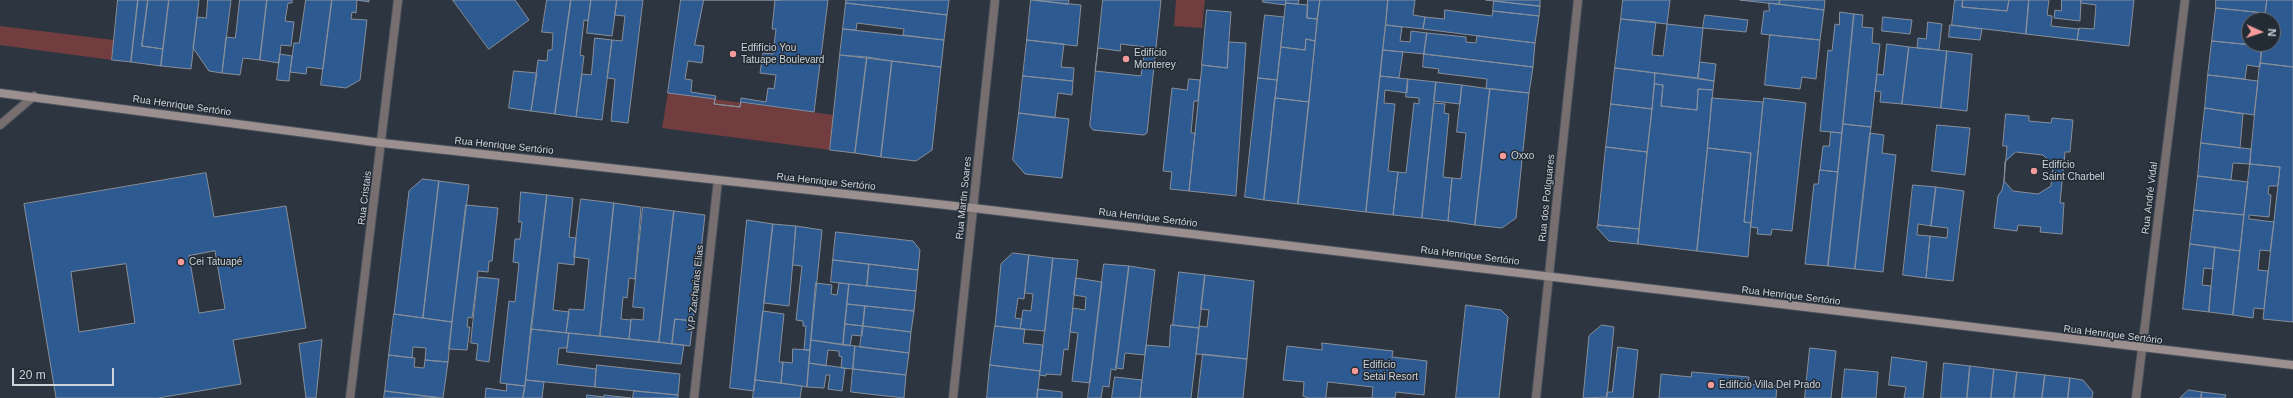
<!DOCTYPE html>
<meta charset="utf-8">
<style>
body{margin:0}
#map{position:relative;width:2293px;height:398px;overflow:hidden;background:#2d3540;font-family:Helvetica,sans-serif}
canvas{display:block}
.north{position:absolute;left:2241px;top:12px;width:40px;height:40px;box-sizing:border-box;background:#232b35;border:1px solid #676f77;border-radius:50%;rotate:93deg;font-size:11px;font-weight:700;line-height:16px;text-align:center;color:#ced4da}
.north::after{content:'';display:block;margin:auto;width:14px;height:18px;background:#f59b9c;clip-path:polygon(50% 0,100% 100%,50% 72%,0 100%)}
.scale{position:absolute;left:12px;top:368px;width:102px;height:18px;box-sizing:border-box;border:2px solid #ced4da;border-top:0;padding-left:5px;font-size:12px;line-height:14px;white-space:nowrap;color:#ced4da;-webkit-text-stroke:3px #232b35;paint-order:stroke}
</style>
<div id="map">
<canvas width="2293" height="398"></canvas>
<div class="north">N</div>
<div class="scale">20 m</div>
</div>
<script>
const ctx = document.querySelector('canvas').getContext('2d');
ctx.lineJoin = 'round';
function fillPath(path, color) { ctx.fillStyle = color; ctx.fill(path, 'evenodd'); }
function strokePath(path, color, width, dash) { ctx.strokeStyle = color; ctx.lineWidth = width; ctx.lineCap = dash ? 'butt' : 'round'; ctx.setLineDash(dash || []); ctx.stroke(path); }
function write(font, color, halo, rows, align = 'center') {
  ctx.font = font + ' Helvetica,sans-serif'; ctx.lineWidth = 3; ctx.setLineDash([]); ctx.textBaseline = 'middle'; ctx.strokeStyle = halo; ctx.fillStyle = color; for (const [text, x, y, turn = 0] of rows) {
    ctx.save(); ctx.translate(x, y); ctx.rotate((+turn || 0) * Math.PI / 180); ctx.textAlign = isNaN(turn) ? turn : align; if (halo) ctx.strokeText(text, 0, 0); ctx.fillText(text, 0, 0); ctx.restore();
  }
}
fillPath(new Path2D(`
 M1176 0H1205L1202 28 1174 26Z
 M0 26 114 40 112 60 0 45Z
 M668 93 834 115 830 150 662 128Z`), '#723d3f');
const building = new Path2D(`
 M118 0H138L131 62 112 60Z
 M138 0H148L142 46 163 49 161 66 131 62Z
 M148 0H169L163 49 142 46Z
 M169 0H199L191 69 161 66Z
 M208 0H231L222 73 209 71 193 48 197 17 206 18Z
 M240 0H267L260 60 243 58 240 75 222 73 226 37 235 38Z
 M267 0H292V3H288L285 21 294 22 291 46 281 45 279 63 260 60Z
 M306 0H332L323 69 307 67 306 74 290 72 294 43H299Z
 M332 0H369V2L357 0 356 13 352 12 351 19 367 20 360 80 346 88 321 85Z
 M453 0H515L529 20 489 49Z
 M547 0H571L555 114 531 111 538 60 547 61 548 50H552L553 33 542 32Z
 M571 0H591L588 21 584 20 580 55 584 56 576 117 555 114Z
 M591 0H617L612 36 587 33Z
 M617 0H643L628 123 611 121 615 79 607 78 612 40 622 41 625 16 615 15Z
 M681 0H828L814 112 741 102 740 107 714 104 715 99 668 93Z
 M704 0H781H775L772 29H776L773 54 763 53 760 73 776 75 774 89 768 88 766 102 741 98 740 107 714 104 716 96 691 92 692 80 685 79 688 61 702 63 704 46 695 45Z
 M846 0H949L947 15 846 3Z
 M1031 0 1081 5 1077 46 1027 40Z
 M1035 0H1069L1068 4Z
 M1103 0H1161L1147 133 1144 135 1093 130 1090 126Z
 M1263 0H1286L1285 5 1263 2Z
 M1286 0H1299L1298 4 1286 3Z
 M1308 0H1320L1317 19 1307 18Z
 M1320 0H1388L1366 212 1298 204Z
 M1388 0H1415L1413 15 1425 17 1423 29 1386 25Z
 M1486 0H1540V6Z
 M1623 0H1670L1667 24 1621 19Z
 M1740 0H1780L1779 4Z
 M1780 0H1825L1824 10 1779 4Z
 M1955 0H1963L1962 7 2007 11 2009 0H2029L2026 34 1952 25Z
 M1963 0H2009L2007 11 1962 7Z
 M2029 0H2049L2047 15 2052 16 2051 26 2079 29 2077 40 2026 34Z
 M2062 0H2081L2080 21 2054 18 2055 10 2061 11Z
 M2081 0H2134L2129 46 2077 40 2079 28 2094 29 2096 5 2081 3Z
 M2216 0H2267L2265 13 2216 8Z
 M2267 0H2293V67L2260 63 2262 44H2273V20H2265Z
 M1494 1 1540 6 1539 16 1493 11Z
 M846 3 947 15 944 40 903 35 904 29 857 23 856 30 843 29Z
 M1286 3 1308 5 1307 18 1317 19 1315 41 1306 39 1305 50 1281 47Z
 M1769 3 1824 10 1820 40 1761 34 1764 11H1769Z
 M2216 8 2265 13V20H2249V44H2262V46L2212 41Z
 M1207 10 1231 12 1227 68 1202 65Z
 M1445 10 1492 16 1493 11 1539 16 1535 43 1423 29 1425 17 1444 19Z
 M1840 12 1854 14 1842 133 1820 131 1828 50 1832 51 1835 24 1839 25Z
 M1854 14 1863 15 1862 27 1873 28 1872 43 1880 44 1871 127 1843 124Z
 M1265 15 1284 17 1277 80 1258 78Z
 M1705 15 1748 20 1746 32 1703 28Z
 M1883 17 1912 20 1910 34 1882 31Z
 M1621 19 1656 22 1652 55 1663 56 1667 24 1703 28 1698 78 1615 68Z
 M1928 22 1942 24 1939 50 1917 48 1918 38 1926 39Z
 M1386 25 1402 27 1400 41 1410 42 1411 31 1427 33 1424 54 1383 50Z
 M1950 25 1982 29 1980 40 1949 37Z
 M843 29 944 40 941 67 840 55Z
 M1427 33 1466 37V42L1476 43 1477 36 1535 43 1533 67 1424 54Z
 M1770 35 1820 40 1816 79 1802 77 1800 89 1765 85Z
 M595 38 612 40 602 120 576 117 582 74 591 75Z
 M1306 39 1315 41 1309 102 1275 98 1281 47 1305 50Z
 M1027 40 1064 44 1061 67 1074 68 1073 81 1023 76Z
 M2212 41 2262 46 2260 67 2247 65 2245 79 2208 75Z
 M1229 42 1246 43 1236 196 1189 191 1202 65 1227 68Z
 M1121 44 1145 47 1141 76 1095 71 1098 48 1120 51Z
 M1887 44 1909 47 1902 104 1880 102 1881 92 1875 91 1877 74 1883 75Z
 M1909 47 1947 51 1941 108 1902 104Z
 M1383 50 1403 52 1399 78 1380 76Z
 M1947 51 1972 54 1967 111 1941 108Z
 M280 54 292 56 289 81 277 80Z
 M1424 54 1533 67 1529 93 1486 88 1487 79 1438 73 1439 69 1423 67Z
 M840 55 867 57 855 153 830 150Z
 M867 57 892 61 881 157 855 153Z
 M892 61 941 67 932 150 916 161 881 157Z
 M1700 62 1716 64 1714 81 1698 78Z
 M2260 63 2293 67V322L2263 319 2280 167 2250 164Z
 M1615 68 1655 73 1652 109 1611 104Z
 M514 71 537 73 531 111 509 108Z
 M1655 73 1714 81 1713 90 1698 89 1697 110 1661 106 1663 85 1655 84Z
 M2208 75 2258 81 2254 115 2205 108Z
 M1023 76 1073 81 1072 95 1058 93 1055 118 1019 113Z
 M1380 76 1408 79 1407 93 1385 90 1384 103 1395 104 1388 171 1398 172 1393 215 1366 212Z
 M1258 78 1277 80 1264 200 1245 197Z
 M1189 79 1200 80 1198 101H1194L1191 133H1195L1189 191 1170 189 1172 172 1163 171 1172 88 1187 90Z
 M1408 79 1436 82 1422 218 1393 215 1398 172 1406 173 1414 103 1419 104V98L1406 97Z
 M1436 82 1462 85 1460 104 1434 101Z
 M1655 84 1663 85 1661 106 1697 110 1698 89 1713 90 1697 251 1638 244Z
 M1462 85 1490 89 1475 225 1448 221 1452 178 1461 179 1466 133 1457 132Z
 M1490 89 1529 93 1516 218 1502 228 1475 225Z
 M1275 98 1309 102 1298 204 1264 200Z
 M1712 98 1763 102 1751 223 1744 222 1751 153 1708 148Z
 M1764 98 1806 103 1792 231 1772 229 1771 235 1757 234 1758 228 1751 227Z
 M1434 103 1445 104 1444 113 1449 114 1443 177 1452 178 1448 221 1422 218Z
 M1611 104 1652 109 1647 152 1606 147Z
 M2205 108 2243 114 2240 148 2201 143Z
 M1019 113 1069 119 1062 178 1025 174 1013 160Z
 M2006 114 2029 116V121L2051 123 2052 118 2073 120 2070 152H2065L2060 203H2064L2062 234 2040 232 2041 227 2018 225 2017 231 1994 228 1998 196 2002 190 2004 181 2007 146H2003Z
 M1843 124 1871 127 1855 269 1828 266Z
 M1937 125 1970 128 1965 175 1932 171Z
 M1831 132 1842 133 1838 172 1820 170 1823 146H1829Z
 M1870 133 1884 135 1882 153 1896 155 1883 272 1855 269Z
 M2201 143 2251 149 2250 164 2233 163 2231 180 2198 176Z
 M1606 147 1647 152 1639 229 1598 225Z
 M1708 148 1751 153 1744 222 1751 223 1748 257 1697 251Z
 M2016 152 2043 155 2053 165 2051 186 2038 194 2013 191 2004 181 2005 162Z
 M2250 164 2280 167 2278 186H2269L2268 194 2271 195 2269 217 2249 215V219L2274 222 2270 251 2260 250 2258 270 2268 271 2264 309 2254 308 2253 318 2233 315Z
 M1820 170 1838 172 1828 266 1805 264 1814 184H1818Z
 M206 173 214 217 286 206 306 328 233 340 241 384 158 398H56L24 204ZM215 251 225 309 199 313 189 256ZM126 264 135 323 79 332 71 272Z
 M2198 176 2248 182 2244 215 2194 210Z
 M423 179 439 181 423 318 394 314 409 191Z
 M439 181 469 185 452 322 423 318Z
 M1913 185 1936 187 1931 226 1918 224 1917 235 1930 236 1926 278 1903 275Z
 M1936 187 1964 191 1953 281 1926 278 1930 236 1947 238 1948 228 1931 226Z
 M521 192 547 195 525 386 500 383 509 301 515 302 519 263 513 262 515 239H520L522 222H519Z
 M547 195 573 198 569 237 576 238 574 265 558 263 553 310 569 312 566 333 531 329Z
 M581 199 614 203 600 336 566 333 569 309 584 310 589 259 574 257Z
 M614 203 641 207 635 279 629 278 627 298 623 297 621 319 631 320 629 339 600 336Z
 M466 205 498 208 492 261H489L488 272 478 271 472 318 468 317 467 327H470L467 350 449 349Z
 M643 207 674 211 659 342 629 339 631 319 643 320 644 308 633 307Z
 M2194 210 2244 215 2240 251 2190 244Z
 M674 211 705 215 693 321 675 319 672 344 659 342Z
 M747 220 773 224 754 391 730 388Z
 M773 224 796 226 789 306 764 303Z
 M1598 225 1639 229 1638 244 1609 241 1597 228Z
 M796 226 822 230 810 350H804L806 326H803V321L796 320 802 266 793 265Z
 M836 232 913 241 920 250 918 270 833 260Z
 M2190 244 2215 247 2213 269 2204 268 2202 285 2211 286 2209 312 2183 309Z
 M2215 247 2240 251 2233 315 2209 312Z
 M1013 253 1029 255 1024 299 1018 298 1015 318 1022 319 1020 329 995 326 1001 264Z
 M1029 255 1053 258 1045 331 1020 329 1023 310 1031 311 1033 294 1025 293Z
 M1053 258 1078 260 1068 350 1064 349 1061 375 1046 374V376L1039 375 1040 371Z
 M833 260 869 264 867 286 831 282Z
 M869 264 918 270 916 291 867 286Z
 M1104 264 1129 266 1116 370 1111 369 1109 387 1103 386 1101 398H1088Z
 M1129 266 1155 270 1145 355 1125 353 1123 369 1116 368Z
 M1179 272 1205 275 1199 328 1173 325Z
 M1205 275 1254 281 1247 359 1196 354 1199 326 1207 327 1209 310 1201 309Z
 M478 277 499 279 489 362 476 360 478 344 471 343Z
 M1076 278 1102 282 1090 383 1072 381 1078 333 1070 332 1073 308 1085 310 1086 297 1074 295Z
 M816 283 832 285 831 294 837 295 839 283 849 284 843 345 811 340Z
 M849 284 916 291 914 311 847 304Z
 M847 304 865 306 863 326 845 324Z
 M1466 305 1501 310 1508 317 1499 398H1456Z
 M865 306 914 311 911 332 863 326Z
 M763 311 784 314 779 362H783L781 383 755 380Z
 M394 314 452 322 448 362 425 360 426 348 413 347 412 358 389 355Z
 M675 319 693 321 690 346 672 344Z
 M845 324 863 326 862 336 852 335 850 346 843 345Z
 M1171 325 1199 328 1191 398H1140L1146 345 1169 347Z
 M1602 325 1614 327 1607 397 1583 398 1589 336Z
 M863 326 911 332 909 353 860 347Z
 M995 326 1025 329 1023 343 1043 345 1040 371 990 365Z
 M531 329 569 333 567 348H559L557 364 596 369 595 387 526 380Z
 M569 333 684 345 681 364 567 352Z
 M322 340 316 398H306L299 344Z
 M811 340 855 346 853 369 841 368 842 357 839 356V351L828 350 826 366 809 363Z
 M1322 343 1393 351 1392 357 1427 361 1424 395 1396 392 1395 398H1309L1303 396 1304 382 1283 380 1287 346 1322 350Z
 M855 346 909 353 906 375 853 369Z
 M1618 347 1638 350 1633 398H1606L1607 392H1612Z
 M1810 348 1836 351 1831 398H1805Z
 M793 349 810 350 807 387 781 383 783 362 792 363Z
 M1203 354 1247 359 1243 398H1198Z
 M389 355 415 358 414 367 424 368 425 360 448 362 443 398 385 391Z
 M1892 357 1927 362 1923 398H1904L1906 387 1889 385Z
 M809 363 845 368 842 391 828 389 830 375H826L824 388 807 387Z
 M1944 363 1970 366 1967 398H1941Z
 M597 365 680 374 678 395 595 387Z
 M990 365 1040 371 1037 398H987Z
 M1970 366 1994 369 1991 398H1967Z
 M853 369 906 375 904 398 851 392Z
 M1845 369 1878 372 1876 398H1842Z
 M1994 369 2017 372 2014 398H1991Z
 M1692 372 1749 377 1748 384 1777 386 1776 398H1659L1661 374 1691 377Z
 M2017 372 2045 375 2042 398H2014Z
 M2045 375 2070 378 2068 398H2042Z
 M1115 377 1142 380 1140 398H1112Z
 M2070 378 2083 380 2093 392 2092 398H2068Z
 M526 380 544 382 542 398H523Z
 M755 380 802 386 800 398H753Z
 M1328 382 1373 387 1372 398H1326Z
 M507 384 525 386 523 398H485L486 388 506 391Z
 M1038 389 1062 392V398H1037Z
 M2189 390 2202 392 2201 398H2180Z
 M385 391 438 398H384Z
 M634 391 678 395V398H633Z
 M2202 392 2226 395 2225 398H2201Z
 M587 395 604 397V395L631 398H587Z`);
fillPath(building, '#2e5a92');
strokePath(building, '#868f9c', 1);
const lane = new Path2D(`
 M0 125 34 96`);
const street = new Path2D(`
 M350 398 398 0
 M694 398 718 180
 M953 398 995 0
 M1536 398 1578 0
 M2136 398 2185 0`);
const secondary = new Path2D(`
 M0 93 382 143 973 208 2293 365`);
strokePath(lane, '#4a525c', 10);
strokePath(street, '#4a525c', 10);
strokePath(secondary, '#4a525c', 10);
strokePath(lane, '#776f6f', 8);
strokePath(street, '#776f6f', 8);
strokePath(secondary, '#9b8f8f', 8);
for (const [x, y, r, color] of [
 [733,54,4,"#f59b9c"],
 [1126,59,4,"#f59b9c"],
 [1503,156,4,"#f59b9c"],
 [2034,171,4,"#f59b9c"],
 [181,262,4,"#f59b9c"],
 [1355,371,4,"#f59b9c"],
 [1711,385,4,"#f59b9c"]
]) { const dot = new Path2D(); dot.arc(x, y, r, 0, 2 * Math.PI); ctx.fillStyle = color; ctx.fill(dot); strokePath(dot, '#232b35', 1.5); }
write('10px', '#ced4da', '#232b35', [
 ["Edfifício You",741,48],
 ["Tatuape Boulevard",741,60],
 ["Edifício",1134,53],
 ["Monterey",1134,65],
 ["Oxxo",1511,156],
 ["Edifício",2042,165],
 ["Saint Charbell",2042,177],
 ["Cei Tatuapé",189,262],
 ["Edifício",1363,365],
 ["Setai Resort",1363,377],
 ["Edifício Villa Del Prado",1719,385]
], 'left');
write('10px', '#ced4da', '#232b35', [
 ["Rua Henrique Sertório",182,106,8],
 ["Rua Henrique Sertório",504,146,6],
 ["Rua Henrique Sertório",826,182,6],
 ["Rua Cristais",365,198,-83],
 ["Rua Martin Soares",964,198,-84],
 ["Rua dos Potiguares",1547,198,-84],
 ["Rua André Vidal",2150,198,-83],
 ["Rua Henrique Sertório",1148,218,7],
 ["Rua Henrique Sertório",1470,256,7],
 ["V.P Zacharias Elias",696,288,-84],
 ["Rua Henrique Sertório",1791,296,7],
 ["Rua Henrique Sertório",2113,335,7]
]);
</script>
